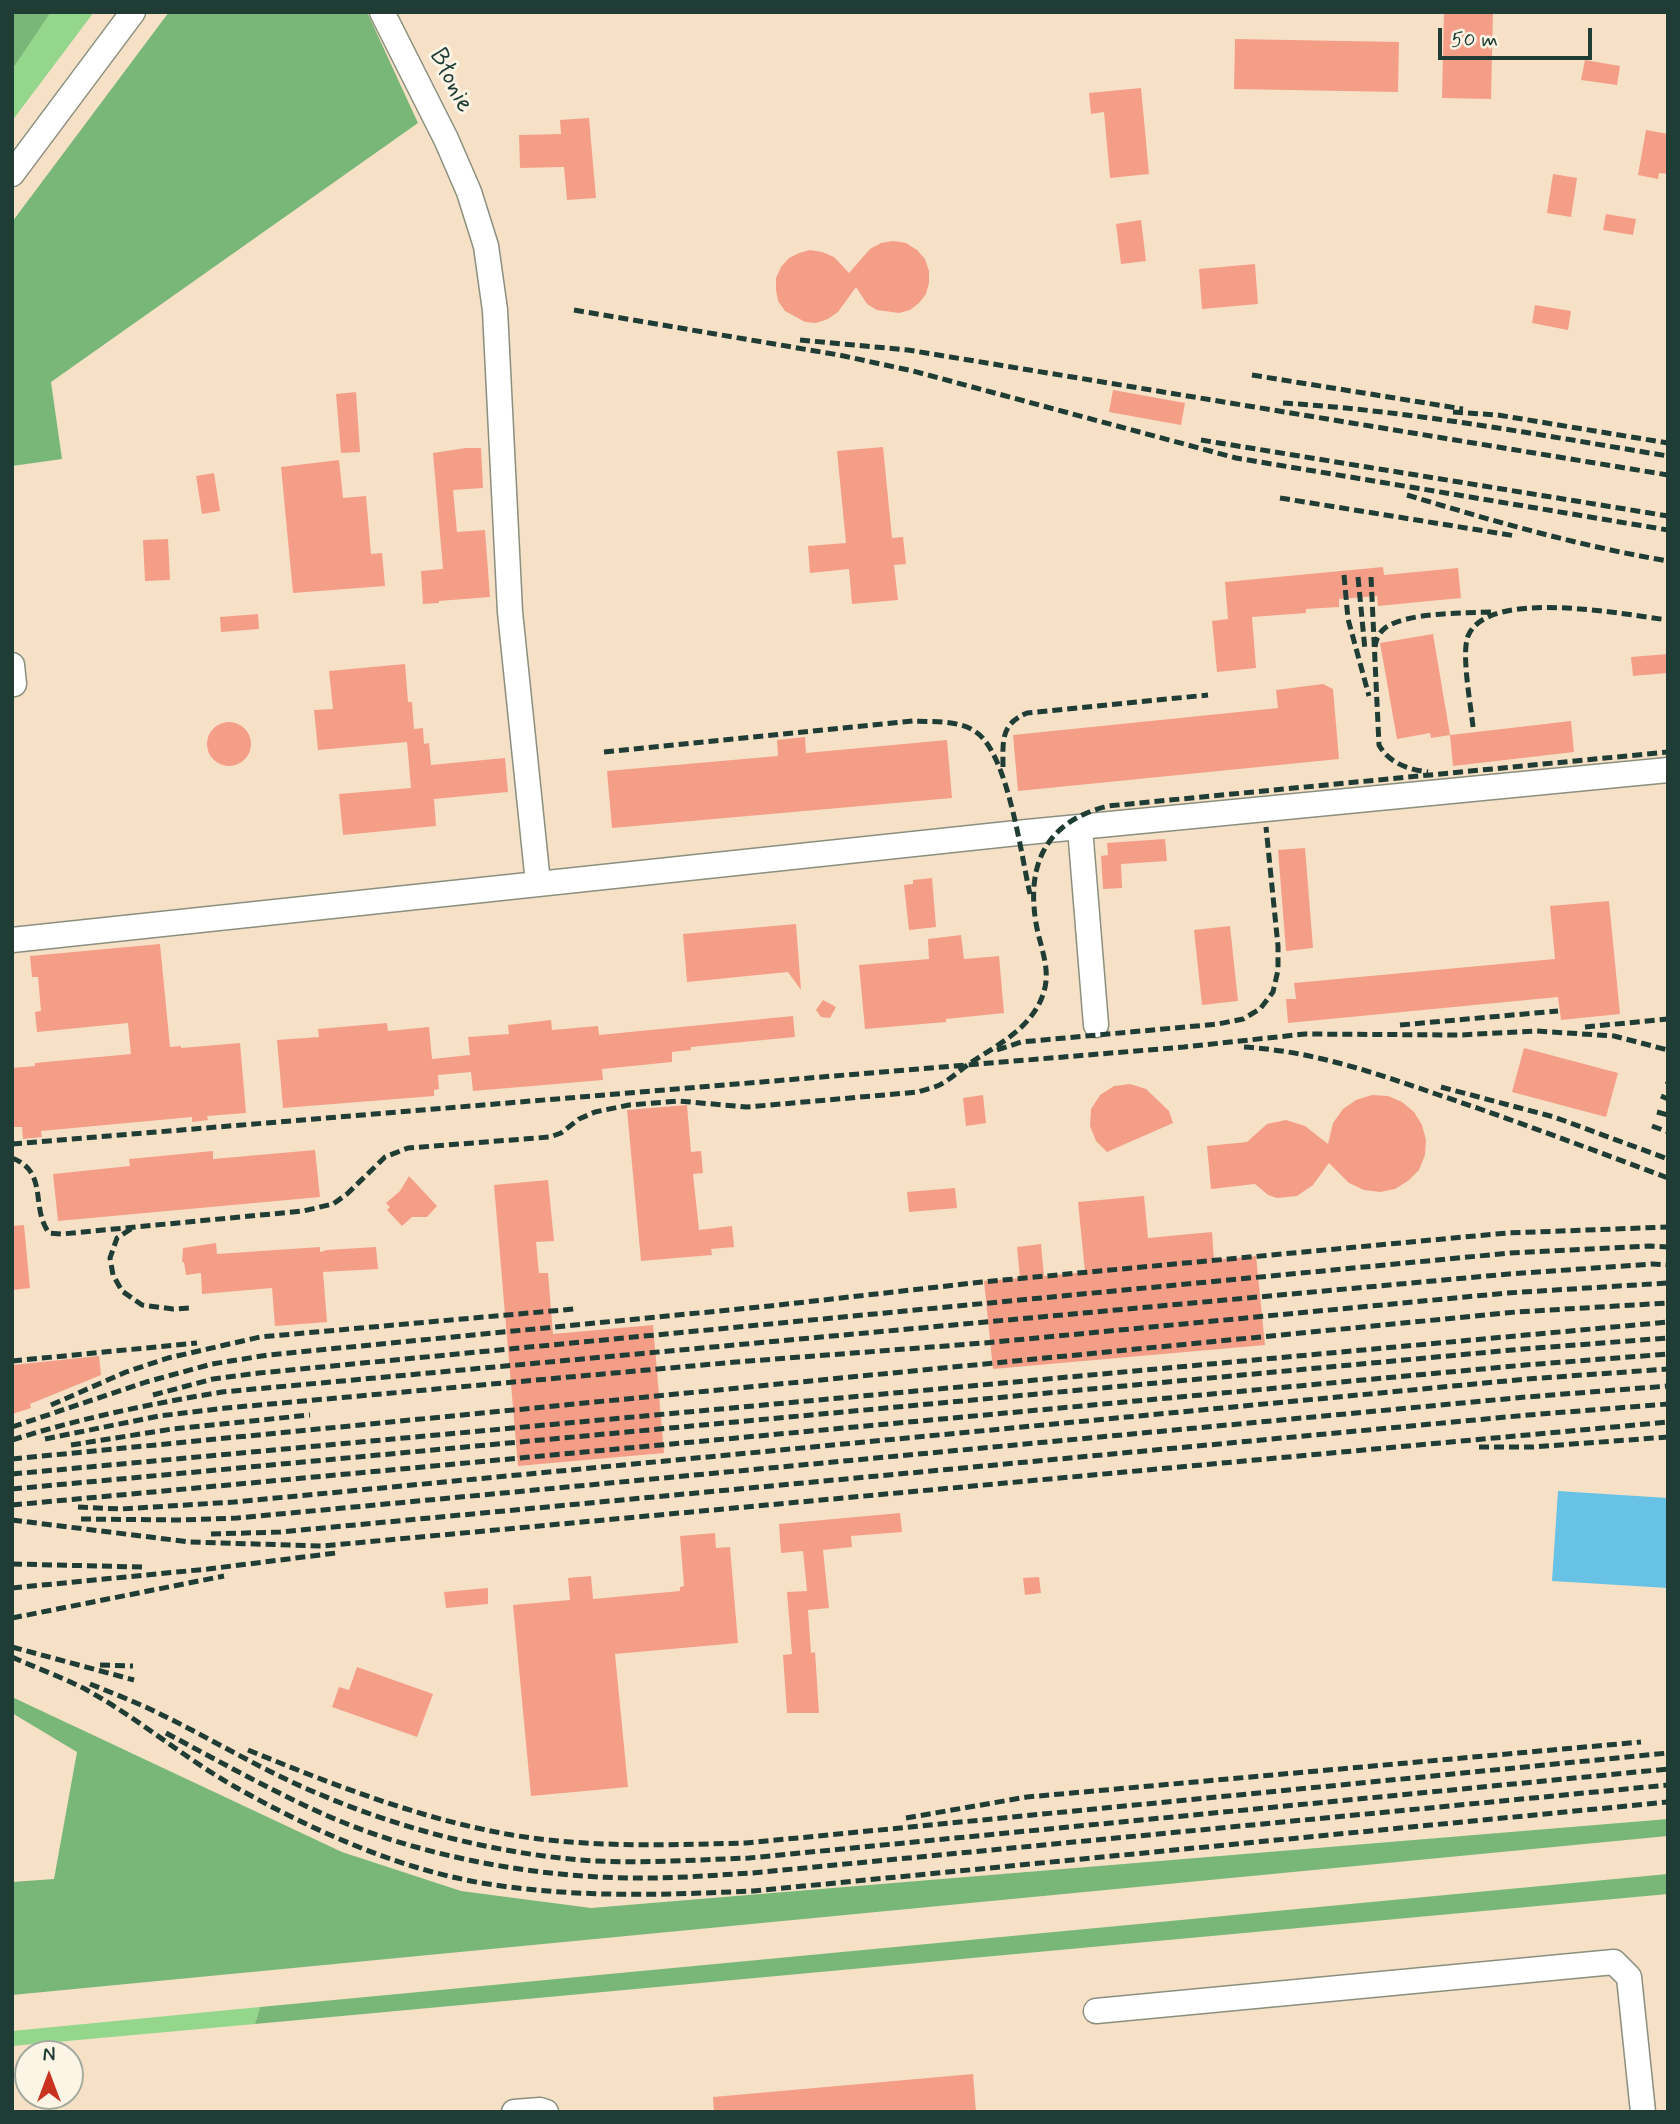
<!DOCTYPE html>
<meta charset="utf-8">
<style>
body{margin:0}
#map{position:relative;width:1680px;height:2124px;overflow:hidden;background:#f6e1c7;font-family:Mynerve,sans-serif}
canvas{display:block}
.frame{position:absolute;inset:0;border:14px solid #1f3d34;pointer-events:none}
.north{position:absolute;left:14px;top:2040px;width:70px;height:70px;box-sizing:border-box;background:#fcf5e5;border:2px solid #a4ab9e;border-radius:50%;rotate:0deg;font-size:19px;font-weight:700;line-height:28px;text-align:center;color:#1f3d34}
.north::after{content:'';display:block;margin:auto;width:24px;height:32px;background:#c8321e;clip-path:polygon(50% 0,100% 100%,50% 72%,0 100%)}
.scale{position:absolute;left:1438px;top:28px;width:154px;height:32px;box-sizing:border-box;border:4px solid #1f3d34;border-top:0;padding-left:9px;font-size:21px;line-height:24px;white-space:nowrap;color:#1f3d34;-webkit-text-stroke:5px #fcf5e5;paint-order:stroke}
</style>
<div id="map">
<canvas width="1680" height="2124"></canvas>
<div class="frame"></div>
<div class="north">N</div>
<div class="scale">50 m</div>
</div>
<script>
const ctx = document.querySelector('canvas').getContext('2d');
ctx.lineJoin = 'round';
function fillPath(path, color) { ctx.fillStyle = color; ctx.fill(path, 'evenodd'); }
function strokePath(path, color, width, dash) { ctx.strokeStyle = color; ctx.lineWidth = width; ctx.lineCap = dash ? 'butt' : 'round'; ctx.setLineDash(dash || []); ctx.stroke(path); }
function write(font, color, halo, rows, align = 'center') {
  ctx.font = font + ' Mynerve,sans-serif'; ctx.lineWidth = 6; ctx.setLineDash([]); ctx.textBaseline = 'middle'; ctx.strokeStyle = halo; ctx.fillStyle = color; for (const [text, x, y, turn = 0] of rows) {
    ctx.save(); ctx.translate(x, y); ctx.rotate((+turn || 0) * Math.PI / 180); ctx.textAlign = isNaN(turn) ? turn : align; if (halo) ctx.strokeText(text, 0, 0); ctx.fillText(text, 0, 0); ctx.restore();
  }
}
fillPath(new Path2D(`
 M51 12H94L12 121V70Z
 M260 2007 255 2024 12 2046V2031Z`), '#95d68d');
fillPath(new Path2D(`
 M12 12H51L12 70Z
 M169 12H367L418 123 51 382 62 459 12 466V222Z
 M12 1697 342 1852 461 1891 591 1908 1668 1819V1836L12 1995V1882L54 1879 77 1752 12 1713Z
 M1668 1874V1894L255 2024 260 2007Z`), '#78b778');
fillPath(new Path2D(`
 M1558 1491 1668 1498V1588L1552 1581Z`), '#68c2e5');
fillPath(new Path2D(`
 M1444 12H1493L1491 99 1442 98Z
 M1235 39 1399 42 1398 92 1234 89Z
 M1585 60 1620 66 1617 85 1581 80Z
 M1141 88 1149 174 1110 178 1104 112 1091 114 1089 93Z
 M589 118 596 198 567 200 564 167 520 168 519 135 561 134 560 120Z
 M1646 130 1668 134V174L1659 173 1658 179 1638 175Z
 M1553 174 1577 178 1571 217 1547 213Z
 M1606 214 1636 219 1633 235 1603 230Z
 M1141 220 1146 261 1121 264 1116 224Z
 M893 241 906 243 917 250 925 259 929 271V283L926 294 919 303 910 310 899 313 877 310 867 304 856 287 838 312 828 319 816 323 805 322 785 311 778 301 776 290V278L781 267 789 258 799 253 810 250 822 252 834 257 849 273 870 249 881 243Z
 M1255 264 1258 304 1202 309 1199 269Z
 M1535 305 1571 311 1568 330 1532 323Z
 M1113 390 1185 403 1181 425 1109 412Z
 M356 392 360 452 341 453 336 394Z
 M883 447 892 538 903 537 906 564 894 565 898 600 852 604 849 569 810 573 808 546 846 543 837 451Z
 M466 448H481L483 488 453 490 457 532 485 530 490 597 439 601V603L423 604 421 571 443 569 433 453Z
 M339 460 343 498 366 496 371 554 382 553 385 586 293 593 281 467Z
 M214 473 220 511 202 514 196 476Z
 M168 539 170 580 145 581 143 540Z
 M1383 567 1384 575 1458 568 1461 598 1378 606 1377 596 1339 599V607L1306 609V613L1252 617 1256 668 1217 672 1212 621 1228 619 1225 582Z
 M258 614 259 629 221 632 220 617Z
 M1433 634 1450 735 1431 738 1430 733 1397 739 1380 643Z
 M1668 654V673L1633 676 1631 657Z
 M405 664 408 702H412L414 729 423 728 424 744 429 743 431 765 505 758 508 792 434 799 436 826 343 835 339 794 411 788 407 742 318 750 314 710 333 709 329 671Z
 M1323 684 1333 689 1339 759 1018 791 1013 735 1278 708 1276 690Z
 M1571 721 1574 752 1453 766 1450 735Z
 M207 744a22 22 0 1 1 44 0a22 22 0 1 1-44 0Z
 M805 737 806 753 947 740 952 798 612 828 607 771 778 756 777 740Z
 M1165 839 1167 861 1121 864 1122 888 1103 889 1101 856 1108 855 1107 843Z
 M1305 848 1313 948 1286 951 1278 850Z
 M932 878 936 927 909 930 904 885 913 884V880Z
 M1609 901 1620 1014 1561 1020 1558 997 1288 1023 1286 999H1296L1294 983 1555 959 1550 906Z
 M796 924 801 990 788 972 687 982 683 934Z
 M1230 926 1238 1001 1202 1005 1194 930Z
 M961 935 964 959 999 956 1004 1013 946 1019V1022L865 1029 859 965 929 959 928 939Z
 M160 944 170 1047 181 1046V1048L240 1043 246 1113 207 1116 208 1120 192 1122V1117L41 1131 42 1137 23 1139 22 1127H12V1068L35 1066V1063L131 1054 128 1023 37 1032 35 1012 41 1011 38 977H32L30 956Z
 M823 1000 836 1007 830 1018 821 1017 816 1010Z
 M793 1016 795 1037 691 1047V1050L672 1052V1062L602 1069 603 1080 473 1091 471 1072 438 1075 439 1089 434 1090V1096L283 1108 277 1040 319 1037 318 1029 387 1023 388 1031 429 1027 432 1059 470 1055 468 1037 509 1034 508 1025 551 1020 552 1030 598 1026 599 1035Z
 M1524 1048 1618 1073 1606 1117 1512 1092Z
 M1130 1084 1146 1089 1169 1111 1173 1123 1107 1152 1096 1141 1090 1126 1091 1109 1100 1095 1114 1086Z
 M983 1095 986 1123 966 1126 963 1098Z
 M1372 1095 1388 1096 1402 1102 1414 1112 1422 1125 1426 1140 1425 1155 1419 1170 1408 1181 1395 1189 1380 1192 1364 1190 1349 1183 1329 1163 1313 1185 1297 1196 1277 1198 1268 1195 1255 1184 1211 1189 1207 1146 1247 1142 1267 1124 1286 1120 1305 1126 1328 1144 1333 1123 1343 1109 1356 1100Z
 M687 1105 691 1152 701 1151 703 1173 693 1174 699 1230 732 1226 734 1247 711 1249 712 1255 641 1261 627 1110Z
 M315 1150 320 1197 58 1221 53 1174 130 1166 129 1159 213 1151V1159Z
 M409 1176 437 1206 427 1217H412L402 1226 387 1210 390 1207 386 1203 400 1191Z
 M548 1180 554 1241 536 1242 539 1273H548L553 1334 653 1325 664 1453 518 1466 494 1185Z
 M955 1188 957 1208 909 1212 907 1192Z
 M1144 1196 1148 1238 1212 1232 1214 1260 1256 1256 1265 1345 993 1369 984 1281 1020 1278 1017 1247 1041 1244 1044 1276 1085 1272 1078 1202Z
 M24 1225 30 1288 12 1290V1226Z
 M216 1243 217 1254 320 1247V1252L327 1250 376 1247 378 1269 323 1272 327 1322 275 1326 272 1288 202 1294 201 1273 186 1275 184 1262H182L183 1248Z
 M99 1356 101 1375 30 1404 31 1408 12 1414V1365Z
 M900 1513 902 1532 851 1536 852 1547 823 1550 829 1608 808 1610 811 1653 815 1652 819 1713H787L783 1655 792 1654 787 1592 807 1591 803 1551 781 1553 779 1524Z
 M715 1533 716 1548 730 1547 738 1643 615 1654 628 1787 531 1796 513 1605 570 1600 568 1578 591 1576 593 1599 680 1591V1587L684 1586 680 1536Z
 M1039 1577 1041 1593 1025 1595 1023 1578Z
 M488 1588V1604L446 1608 444 1592Z
 M357 1667 433 1694 417 1737 332 1707 339 1687 349 1690Z
 M973 2074 976 2112H714L713 2097Z`), '#f49e88');
const minor = new Path2D(`
 M382 12 446 139 469 192 486 246 495 310 510 612 538 883
 M12 174 133 12
 M12 665 14 684
 M1080 828 1096 1025
 M12 940 1017 833 1668 770
 M1096 2011 1614 1962 1629 1977 1643 2112
 M514 2112 540 2110 546 2112`);
strokePath(minor, '#8a8f7e', 27);
strokePath(minor, '#fff', 24);
strokePath(new Path2D(`
 M574 310 839 355 913 371 1236 458 1668 530
 M800 340 908 350 1668 475
 M1252 375 1463 409
 M1283 403C1412 411 1540 435 1668 456
 M1453 412 1498 415 1668 443
 M1201 440 1668 516
 M1407 495C1493 521 1579 546 1668 561
 M1280 498 1516 536
 M1344 575 1348 619 1369 696
 M1358 577 1365 650
 M1371 577 1379 745C1389 763 1407 769 1428 772
 M1375 647C1376 639 1379 633 1385 628 1407 612 1466 613 1494 612
 M1473 727C1471 706 1461 654 1468 636 1488 587 1627 615 1668 620
 M604 752 913 721C932 722 960 720 976 732 1008 754 1021 855 1030 894
 M1003 767C1003 742 1000 724 1027 713L1208 695
 M1400 1025 1558 1011
 M1585 1027 1668 1019
 M1244 1047C1311 1051 1373 1072 1436 1094 1514 1120 1590 1149 1668 1178
 M997 1050 1021 1042 1218 1024 1243 1019 1260 1009 1273 992 1278 970V946L1266 827
 M1666 1081 1668 1082
 M1441 1087 1554 1117 1668 1159
 M1661 1096 1668 1099
 M1657 1112 1668 1115
 M1652 1126 1668 1132
 M12 1144 1184 1047 1305 1034 1460 1035 1537 1031 1614 1036 1668 1050
 M12 1158C49 1172 30 1207 49 1233L62 1234 303 1211 333 1204 347 1194 385 1157 408 1148 550 1137 561 1133 579 1119 595 1112 629 1105 678 1101 747 1107 918 1092C926 1089 936 1088 943 1083 952 1078 960 1070 969 1064 989 1050 1017 1036 1032 1015 1039 1006 1045 993 1046 981 1048 962 1039 942 1036 923 1026 863 1047 821 1108 806L1668 752
 M131 1229 117 1238 110 1258 113 1275 122 1291 142 1305 173 1309 190 1308
 M12 1361 197 1343
 M153 1395 213 1379 259 1373 1510 1253 1650 1246 1668 1247
 M51 1405 126 1372 168 1358 260 1337 574 1309
 M12 1427 146 1382 212 1364 268 1355 770 1306 982 1282 1507 1233 1668 1227
 M45 1439 159 1416 226 1408 736 1362 984 1343 1507 1293 1668 1283
 M12 1440C81 1418 150 1404 222 1392L1509 1274 1652 1264 1668 1265
 M71 1445 172 1429 310 1415
 M1479 1447H1533L1668 1437
 M12 1459 1516 1312 1668 1303
 M12 1474 1668 1322
 M12 1489 1523 1349 1668 1338
 M12 1505 1525 1365 1668 1354
 M78 1507 121 1509 234 1502 1527 1379 1668 1369
 M81 1519 182 1520 237 1518 1526 1397 1668 1386
 M12 1520 190 1542 322 1546 1668 1422
 M211 1534 280 1532 1528 1415 1668 1404
 M12 1564 142 1567
 M12 1588 208 1569 336 1553
 M12 1618 224 1576
 M12 1647 134 1680
 M12 1657C36 1668 62 1677 85 1689 138 1718 184 1758 237 1788 314 1831 400 1870 488 1884 577 1898 664 1895 753 1891L1668 1802
 M100 1665 133 1666
 M90 1684C112 1693 136 1702 158 1713 212 1739 263 1771 319 1794 401 1829 490 1852 580 1860 636 1864 693 1860 749 1858L1668 1769
 M166 1733C217 1760 268 1789 321 1813 419 1857 540 1879 647 1878 682 1878 717 1875 752 1873L1668 1785
 M248 1750C334 1785 420 1819 512 1835 590 1848 668 1845 746 1843L1668 1753
 M906 1818 1027 1797 1641 1742`), '#1f3d34', 5, [10, 5]);
write('26px', '#1f3d34', '#fcf5e5', [
 ["Błonie",450,81,63]
]);
</script>
